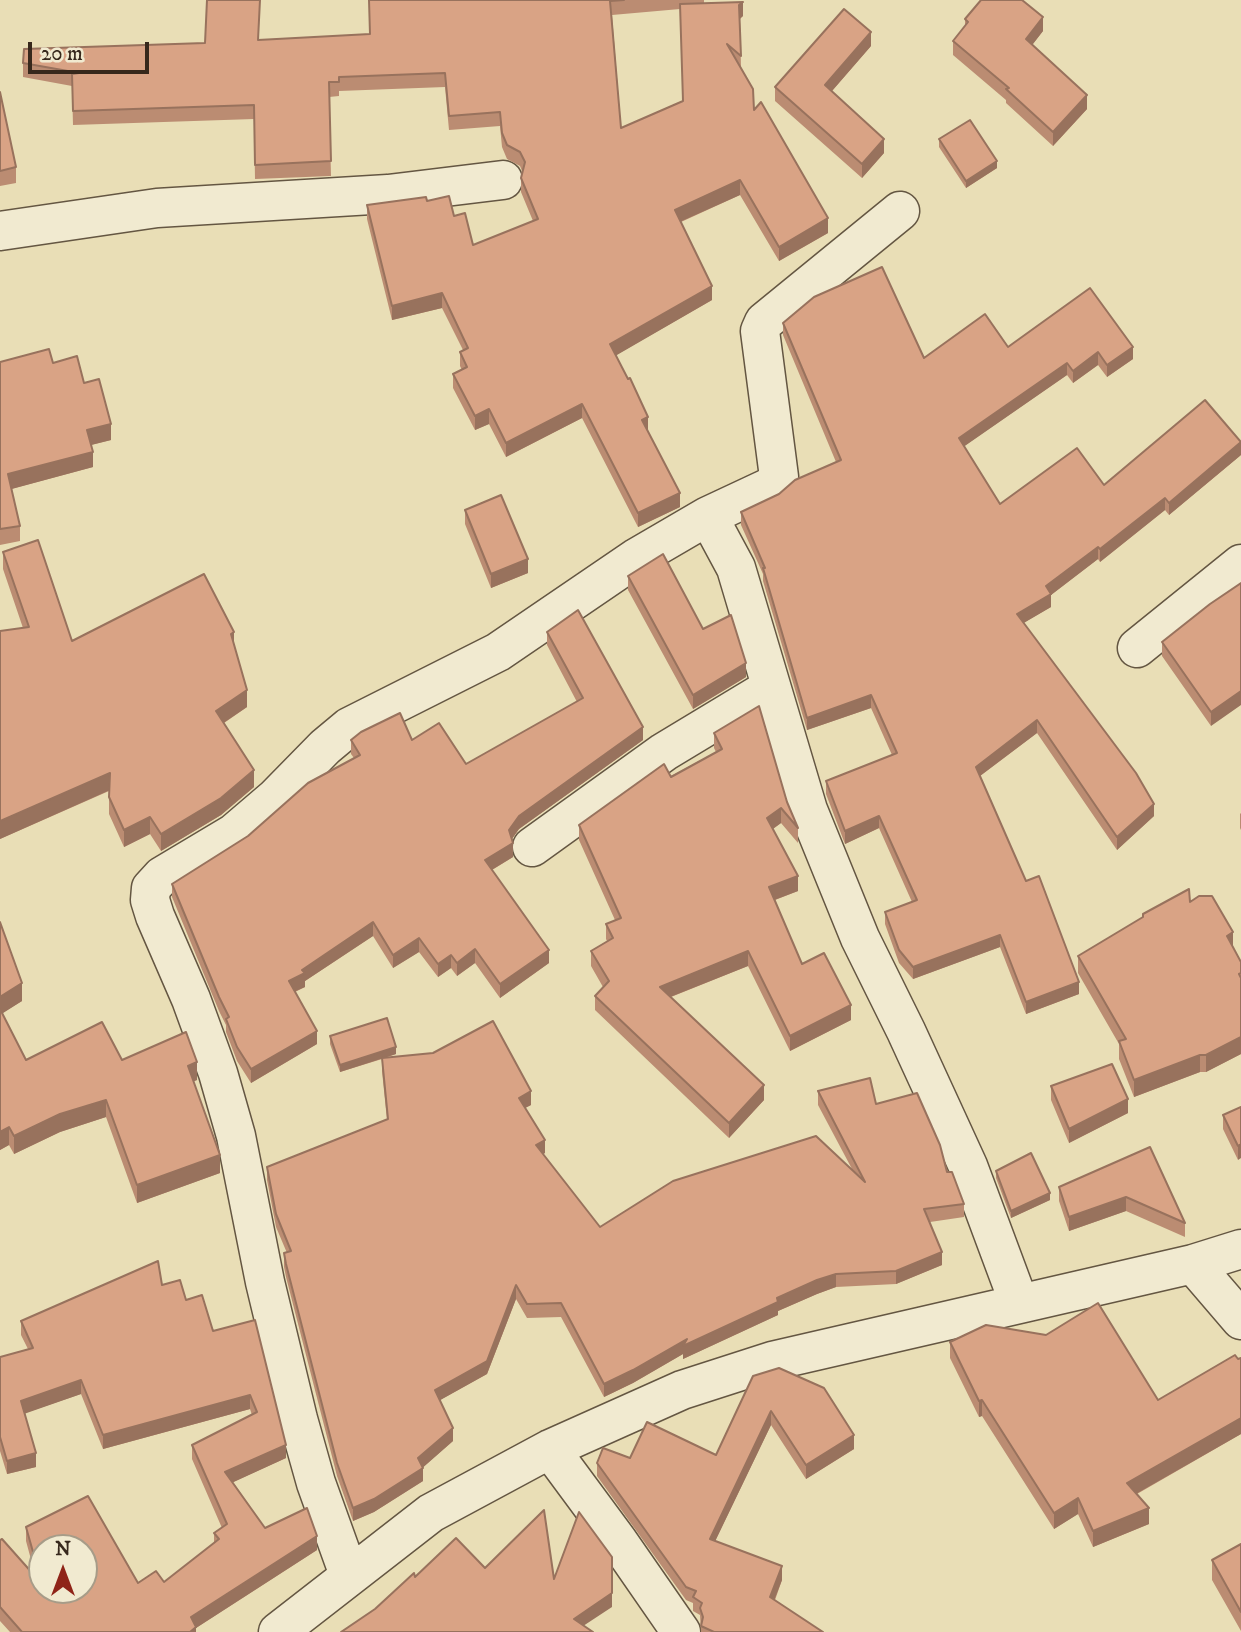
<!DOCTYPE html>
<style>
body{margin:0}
#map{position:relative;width:1241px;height:1632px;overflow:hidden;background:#e9deb6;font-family:"IM FELL DW Pica",serif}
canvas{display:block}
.north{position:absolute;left:28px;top:1534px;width:70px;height:70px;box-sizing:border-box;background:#f1ead0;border:2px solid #a79c88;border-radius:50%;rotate:0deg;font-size:19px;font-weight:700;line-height:28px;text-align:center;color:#37281c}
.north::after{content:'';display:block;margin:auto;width:24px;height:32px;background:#8f2418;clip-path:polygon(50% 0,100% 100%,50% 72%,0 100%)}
.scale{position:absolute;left:28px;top:42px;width:121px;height:32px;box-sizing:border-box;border:4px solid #37281c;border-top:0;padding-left:9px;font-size:21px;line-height:24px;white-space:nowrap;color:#37281c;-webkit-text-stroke:5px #f1ead0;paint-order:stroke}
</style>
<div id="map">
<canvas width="1241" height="1632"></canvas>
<div class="north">N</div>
<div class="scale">20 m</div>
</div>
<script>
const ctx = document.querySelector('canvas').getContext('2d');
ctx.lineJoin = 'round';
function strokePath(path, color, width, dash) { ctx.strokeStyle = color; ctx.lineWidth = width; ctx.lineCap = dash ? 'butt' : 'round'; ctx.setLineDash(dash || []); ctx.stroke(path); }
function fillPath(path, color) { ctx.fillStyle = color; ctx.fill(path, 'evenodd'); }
const minor = new Path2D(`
 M0 231 157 208 388 194 503 180
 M708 516 736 568 808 810 860 938 906 1031 968 1166 1019 1303
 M1137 648 1241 564
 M532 847 664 752 770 688
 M1193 1264 1241 1320
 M550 1449 618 1541 681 1632
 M349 1575 316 1483 298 1419 265 1282 236 1136 218 1073 191 999 155 916 150 900 151 888 162 876 234 833 275 798 325 747 349 727 498 652 636 558 708 516 770 487 779 477 760 331 764 322 900 211
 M278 1632 431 1513 550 1449 682 1390 772 1361 1193 1264 1241 1249`);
strokePath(minor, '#645642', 41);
strokePath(minor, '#f1ead0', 38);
fillPath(new Path2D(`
 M207 0H260L258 40 370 34 369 0H704V3L743 16 740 19 741 68 754 110 828 233 779 261 740 195 681 222 712 300 616 355 680 507 638 527 582 418 506 457 489 424 475 430 453 388V374L462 370 460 366V352L463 350 442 308 392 320 367 219V205L427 201 454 216 473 245 533 221 521 192V178L522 171 520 166 507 159 502 147 500 126 449 130 445 87 339 91V96L329 97 331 176 255 179 254 119 73 125 72 86 23 77V63L205 43ZM680 9 683 102 621 128 612 15Z
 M965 19 1043 31 1032 45 1087 109 1053 146 1006 103V100L953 55V41L965 26Z
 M871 46 832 91 884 153 862 178 775 101V87Z
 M0 92 16 167V183L0 186Z
 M939 139 997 168 966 188 939 147Z
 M1090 288 1133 359 1107 377 1098 365 1073 383 1067 375 964 446 1000 504 1104 485 1241 455 1169 515 1165 510 1100 562 1098 559 1051 595V607L1023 623 1154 816 1117 850 1037 733 980 776 1026 881 1079 994 1026 1014 1000 947 913 979 899 963 885 924V912L912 902 879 828 845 844 826 794V781L892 755 871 708 807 730 763 581V574L741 525V512L779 494 836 462 783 335V323L924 358 1008 347Z
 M0 362 53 363 84 383 111 440 91 445 93 467 11 489 20 526V541L0 545Z
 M465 510 528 573 491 588 465 524Z
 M3 552 72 641 234 647 247 707 224 723 254 787 221 815 161 851 150 834 124 847 109 814V791L0 839V631L23 628 3 569Z
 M628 576 746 677 693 709 628 590Z
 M1241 583 1211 726 1162 656V642Z
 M547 632 643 740 519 829 512 839 513 857 492 870 549 963 500 998 475 963 457 976 451 968 438 977 419 952 393 968 373 936 305 981V987L295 992 317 1044 251 1083 237 1061 226 1032V1025L219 1011 172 897V884L248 836 354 758 351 754V740H412L466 764 577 702 547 645Z
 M714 733 787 802 798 828V843L781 823 773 829 798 891 775 900 802 964 851 1020 790 1051 748 966 671 997 764 1100 729 1138 595 1010V996L603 987 591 966V951L607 941 606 939V924L615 920 579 840V825L716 752 714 748Z
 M1241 813V830L1240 828V814Z
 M1190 902 1233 947 1241 962V1054L1206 1072H1200L1134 1097 1119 1059V1044L1078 973V956Z
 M0 922 22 1001 2 1013 26 1060H122L197 1080 193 1081 220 1173 137 1203 106 1117 60 1132 14 1154 9 1145 0 1150Z
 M330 1036 396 1054 385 1058 531 1105 525 1108 545 1153 543 1154 600 1227 852 1169 818 1105V1091L876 1104 947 1172 964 1204V1217L930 1222 942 1265 896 1284 836 1287 817 1294 778 1311V1315L683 1359V1354L633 1383 604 1397 561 1317 527 1318 516 1299 487 1374 440 1400 453 1441 423 1467V1481L374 1512 353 1521 337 1476 286 1277 284 1267V1253H287L276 1227 267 1180V1167L387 1120 382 1071V1059L340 1072 330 1044Z
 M1051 1086 1128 1113 1069 1143 1051 1100Z
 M1241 1107 1238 1160 1223 1129V1115Z
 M1150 1147 1185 1223V1237L1126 1211 1069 1231 1059 1201V1187Z
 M996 1171 1050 1200 1011 1218 996 1178Z
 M162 1285 186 1300 213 1331 286 1458 233 1482 265 1528 317 1550 196 1628V1632H10L0 1621V1540L36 1578 26 1541V1527L138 1583 164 1582 214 1543V1533L222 1528 192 1459V1445L252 1415 250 1409 103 1449 81 1394 25 1413 36 1467 7 1474 0 1451V1357L28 1349 21 1335V1321Z
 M950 1342 1158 1400 1241 1358V1434L1137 1494 1149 1524 1093 1547 1078 1514 1054 1529 982 1416 979 1417 950 1358Z
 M753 1376 854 1449 806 1479 771 1425 715 1541 782 1580 775 1600 823 1632H701L700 1615 693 1611V1603L686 1600 597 1476V1463L630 1458 716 1455Z
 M1241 1544V1631L1212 1580V1560Z`), '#bb8c72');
fillPath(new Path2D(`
 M743 2V16L739 19V5Z
 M1043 17V31L1026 53V39Z
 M871 32V46L825 99V85Z
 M1087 95V109L1053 146V132Z
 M884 139V153L862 178V164Z
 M997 161V168L966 188V181Z
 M740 180V195L675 224V210Z
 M828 218V233L779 261V247Z
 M712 286V300L610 359V344Z
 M442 293V308L392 320V306Z
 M1133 347V359L1107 377V365Z
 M1098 352V365L1073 383V371Z
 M1067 363V375L959 450V438Z
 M582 404V418L506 457V443Z
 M489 409V424L475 430V416Z
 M648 417V432L642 420Z
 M111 424V440L87 446V430Z
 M1241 442V455L1169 515V503Z
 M93 452V467L8 490V474Z
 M680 493V507L638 527V513Z
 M1165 498V510L1100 562V549Z
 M1098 547V559L1051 595V607L1017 627V614L1046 586Z
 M528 559V573L491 588V574Z
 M234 632V649L231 634Z
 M746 663V677L693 709V695Z
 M247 690V707L216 728V711Z
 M1241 691V705L1211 726V712Z
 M871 695V708L807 730V718Z
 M1037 720V733L976 779V767Z
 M643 727V740L519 829 509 843V830L519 816Z
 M254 770V787L221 815 161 851V834Z
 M110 773V790L0 839V821Z
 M1154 804V816L1117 850V837Z
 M781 808V823L767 833V818Z
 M879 816V828L845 844V831Z
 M150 817V834L124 847V830Z
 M513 843V857L485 874V860Z
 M798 876V891L769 902V887Z
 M373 922V936L305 981V987L289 994V981L302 970Z
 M1233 932V949L1227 936Z
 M1000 935V947L913 979V967Z
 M419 938V952L393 968V955Z
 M475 949V963L457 976V963Z
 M549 950V963L500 998V984Z
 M748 951V966L660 1001V987Z
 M451 955V968L438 977V964Z
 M1079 982V994L1026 1014V1002Z
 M22 983V1001L0 1015V997Z
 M851 1005V1020L790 1051V1036Z
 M317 1031V1044L251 1083V1069Z
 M1241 1037V1054L1206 1072V1055Z
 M396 1047V1054L340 1072V1065Z
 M1200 1055V1072L1134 1097V1080Z
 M197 1062V1080L188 1084V1066Z
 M764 1085V1100L729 1138V1123Z
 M531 1091V1105L519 1111V1098Z
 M1128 1099V1113L1069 1143V1129Z
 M106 1100V1117L60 1132 14 1154V1136L60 1114Z
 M9 1127V1145L0 1150V1132Z
 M545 1140V1153L536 1158V1145Z
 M1241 1144V1158L1238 1160V1146Z
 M220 1155V1173L137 1203V1185Z
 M1050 1193V1200L1011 1218V1211Z
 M1126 1197V1211L1069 1231V1217Z
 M942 1252V1265L896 1284V1271Z
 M836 1274V1287L817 1294 778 1311V1315L683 1359V1354L633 1383 604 1397V1384L687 1339 817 1280Z
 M516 1285V1299L487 1374 435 1403V1390Z
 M81 1380V1394L21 1415V1401Z
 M250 1395V1409L103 1449V1435Z
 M982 1400V1416L979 1417V1401Z
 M771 1411V1425L710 1552V1539Z
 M1241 1418V1434L1127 1499V1483Z
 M453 1428V1441L419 1471 423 1468V1481L374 1512 353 1521V1508L418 1458Z
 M854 1435V1449L806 1479V1465Z
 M286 1445V1458L225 1486V1472Z
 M36 1453V1467L7 1474V1461Z
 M1078 1498V1514L1054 1529V1513Z
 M1149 1508V1524L1093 1547V1531Z
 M317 1536V1550L196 1628V1632H190L191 1617Z
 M782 1566V1580L770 1611V1597Z
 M612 1593V1607L574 1632V1619Z`), '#98725d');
const building = new Path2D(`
 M207 0H260L258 40 370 34 369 0H624L610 1 621 128 683 101 680 4 743 2 739 5 741 56 727 44 753 89 754 110 761 102 828 218 779 247 740 180 675 210 712 286 610 344 628 379 630 378 648 417 642 420 680 493 638 513 582 404 506 443 489 409 475 416 453 374 467 367 460 352 468 348 442 293 392 306 367 205 426 197 427 201 449 196 454 216 465 213 473 245 538 219 521 178 525 162 520 152 507 145 502 133 500 112 449 116 445 73 339 77V82H329L331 161 255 165 254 105 73 111 72 74 79 73 23 63 24 49 205 43Z
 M981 0H1022L1043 17 1026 39 1087 95 1053 132 1006 89 1009 88 953 41 968 22 965 19Z
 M844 9 871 32 825 85 884 139 862 164 775 87Z
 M0 92 16 167 0 171Z
 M970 120 997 161 966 181 939 139Z
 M882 267 924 358 985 314 1008 347 1090 288 1133 347 1107 365 1098 352 1073 371 1067 363 959 438 1000 504 1077 448 1104 485 1205 400 1241 442 1169 503 1165 498 1100 549 1098 547 1046 586 1051 594 1017 614 1136 773 1154 804 1117 837 1037 720 976 767 1026 881 1039 876 1079 982 1026 1002 1000 935 913 967 899 950 885 912 917 900 879 816 845 831 826 781 897 753 871 695 807 718 763 568H765L741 512 779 494 795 480 841 460 783 323 814 297Z
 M49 349 53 363 77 356 84 383 99 379 111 424 87 430 93 452 8 474 20 526 0 529V362Z
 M501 495 528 559 491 574 465 510Z
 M38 540 72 641 204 574 234 632 231 634 247 690 216 711 254 770 221 798 161 834 150 817 124 830 109 797 110 773 0 821V631L29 627 3 552Z
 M663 554 703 629 731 615 746 663 693 695 628 576Z
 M1241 583V691L1211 712 1162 642 1210 604Z
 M578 610 643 727 519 816 509 830 513 843 485 860 549 950 500 984 475 949 457 963 451 955 438 964 419 938 393 955 373 922 302 970 305 973 289 981 317 1031 251 1069 237 1047 226 1019 229 1017 219 997 172 884 248 836 308 783 360 755 351 740 361 732 400 713 412 740 439 723 466 764 583 698 547 632Z
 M759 706 787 802 798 828 781 808 767 818 798 876 769 887 802 964 824 953 851 1005 790 1036 748 951 660 987 764 1085 729 1123 595 996 609 981 591 951 613 938 606 924 621 918 579 825 664 764 671 777 722 749 714 733Z
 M1189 889 1190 902 1199 896H1212L1233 932 1227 936 1241 962V973L1239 974 1241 978V1037L1206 1055H1200L1134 1080 1119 1041 1126 1039 1078 956 1143 917V914Z
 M0 922 22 983 0 997Z
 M0 1009 26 1060 102 1022 122 1060 186 1032 197 1062 188 1066 220 1155 137 1185 106 1100 60 1114 14 1136 9 1127 0 1132Z
 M387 1018 396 1047 340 1065 330 1036Z
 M493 1021 531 1091 519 1098 545 1140 536 1145 600 1227 673 1181 816 1136 865 1182 818 1091 870 1078 876 1104 917 1093 940 1145 947 1172H952L964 1204 924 1209 942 1252 896 1271 836 1274 817 1280 777 1298 778 1302 683 1346 687 1339 633 1370 604 1384 561 1303 527 1304 516 1285 487 1361 435 1390 453 1428 418 1458 423 1468 374 1499 353 1508 337 1463 286 1264 284 1253 291 1251 276 1214 267 1167 388 1119 382 1058 433 1053Z
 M1112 1064 1128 1099 1069 1129 1051 1086Z
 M1241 1107V1144L1238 1146 1223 1115Z
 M1150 1147 1185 1223 1126 1197 1069 1217 1059 1187Z
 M1031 1153 1050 1193 1011 1211 996 1171Z
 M158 1261 162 1285 180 1280 186 1300 202 1295 213 1331 255 1320 286 1445 225 1472 265 1528 307 1508 317 1536 191 1617 196 1627 190 1632H22L0 1607V1540L2 1539 42 1584V1590H84V1548H42V1584L26 1527 88 1496 138 1583 156 1571 164 1582 219 1539 214 1533 227 1524 192 1445 257 1412 250 1395 103 1435 81 1380 21 1401 36 1453 7 1461 0 1437V1357L33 1348 21 1321Z
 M1098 1303 1158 1400 1235 1355 1238 1359 1241 1358V1418L1127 1483 1149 1508 1093 1531 1078 1498 1054 1513 982 1400 979 1401 950 1342 986 1325 1046 1335Z
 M779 1368 824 1388 854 1435 806 1465 771 1411 710 1539 782 1566 770 1597 823 1632H714L701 1626 703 1617 700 1608 702 1603 693 1597 696 1591 686 1587 597 1463 603 1448 630 1458 647 1422 716 1455 753 1376Z
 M544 1510 554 1579 579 1512 612 1557V1593L574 1619 593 1632H341L375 1609 414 1573 415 1577 456 1538 485 1568Z
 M1241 1544V1612L1212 1560Z`);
fillPath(building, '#d9a385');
strokePath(building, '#98725d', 2);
</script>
